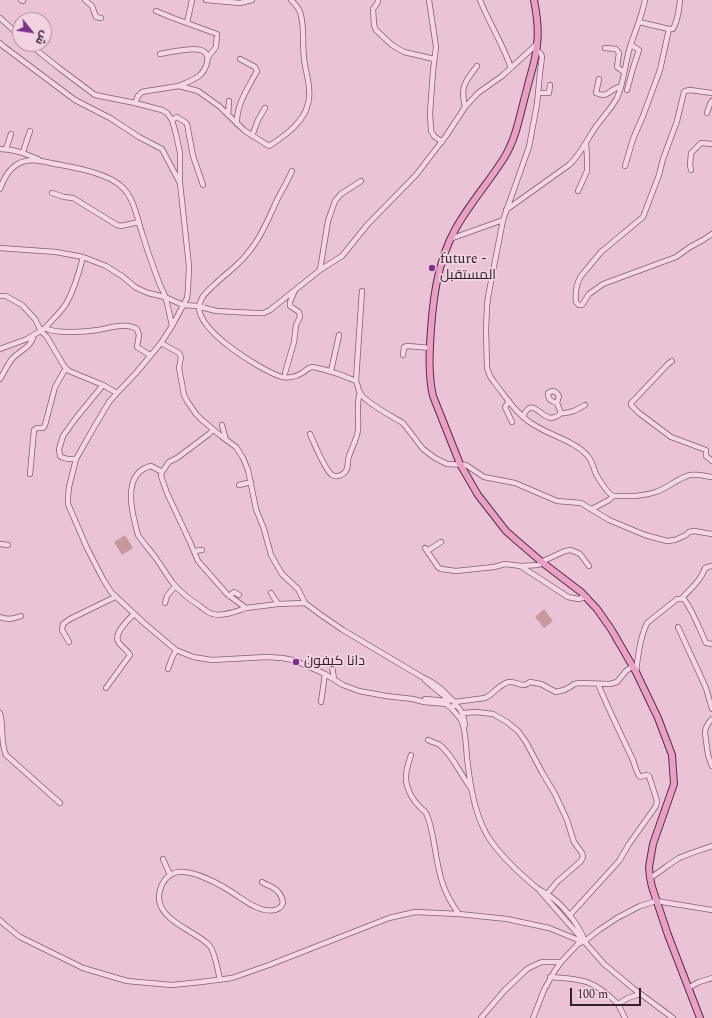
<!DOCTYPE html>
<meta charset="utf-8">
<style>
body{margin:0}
#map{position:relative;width:712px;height:1018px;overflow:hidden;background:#eac4d6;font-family:Spectral,Cairo,serif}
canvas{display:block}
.north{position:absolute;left:12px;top:12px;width:40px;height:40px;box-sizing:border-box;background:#f2d3e2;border:1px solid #a68b9a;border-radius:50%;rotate:120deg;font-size:11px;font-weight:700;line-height:16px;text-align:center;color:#341f2e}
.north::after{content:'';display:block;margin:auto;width:14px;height:18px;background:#7c318d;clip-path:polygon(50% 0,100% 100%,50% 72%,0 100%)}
.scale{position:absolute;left:570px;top:988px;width:71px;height:18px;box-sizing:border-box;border:2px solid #341f2e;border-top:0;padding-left:5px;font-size:12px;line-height:14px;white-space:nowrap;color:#341f2e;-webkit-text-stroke:3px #f2d3e2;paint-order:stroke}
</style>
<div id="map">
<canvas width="712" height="1018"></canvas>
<div class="north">ش</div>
<div class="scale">100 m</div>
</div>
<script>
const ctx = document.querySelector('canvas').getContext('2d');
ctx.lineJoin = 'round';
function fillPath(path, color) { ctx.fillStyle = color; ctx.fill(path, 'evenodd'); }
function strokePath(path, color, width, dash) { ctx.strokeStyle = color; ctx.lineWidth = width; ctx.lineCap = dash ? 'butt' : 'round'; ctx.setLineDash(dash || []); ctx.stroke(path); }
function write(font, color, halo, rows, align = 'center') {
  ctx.font = font + ' Spectral,Cairo,serif'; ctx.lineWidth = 3.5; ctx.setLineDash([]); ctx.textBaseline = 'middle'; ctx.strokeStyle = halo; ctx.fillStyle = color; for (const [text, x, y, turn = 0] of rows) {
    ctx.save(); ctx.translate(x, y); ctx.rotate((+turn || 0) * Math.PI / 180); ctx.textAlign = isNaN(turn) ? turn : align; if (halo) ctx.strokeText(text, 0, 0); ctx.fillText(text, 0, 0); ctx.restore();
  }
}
fillPath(new Path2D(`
 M125 535 133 548 122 555 114 542Z
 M544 609 553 621 544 628 535 617Z`), '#c7999c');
const minor = new Path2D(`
 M21 0 23 1
 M85 0 92 6 96 17 101 18
 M206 0 240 3 252 0
 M378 0V2L373 9 374 25 376 30 392 45 404 52 434 59
 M429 0 436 47 433 71 430 113 431 131 434 136 442 142
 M480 0C489 23 503 44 511 68
 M156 11 173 18 217 34 216 47 208 57
 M0 18 20 36
 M639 22 669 29H673C678 20 679 10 680 0
 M187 23 192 0
 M0 43 3 46 75 100 110 118 139 137 162 149 180 183
 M29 44 59 68 95 95 135 103 162 110 167 113 172 120 176 134 180 153V183L189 266 188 290 187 298 172 326 161 343 136 373 117 393 109 402 93 429 76 459 69 487 68 497V504L87 548 103 579 111 592 144 623 176 650 193 657 212 660 267 657 282 658 293 660 305 665 325 674 343 685 359 691 386 696 413 699 424 702 447 704
 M605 48 616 49 619 53 617 67 624 72
 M537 50 541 54 542 57 540 73 537 104 529 147 503 220 488 297 487 306 486 330 487 368 490 376 494 382C505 396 516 413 531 423 548 435 573 440 587 455 592 460 593 467 596 474 600 481 606 492 613 496L609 500 592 509
 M160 54C171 52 191 47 201 50 213 54 206 70 199 76 194 80 185 83 179 86
 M599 79 596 93C610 99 609 88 620 87
 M627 90 633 68 639 50 631 45
 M538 93H549L550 85
 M712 93 690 90 685 91 684 92 677 121 663 159 659 175 643 217 601 252 581 276C576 284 575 292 576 302L579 305H582L589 294 603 284 676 257 690 247 703 240 712 234
 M135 103 138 96 142 92 147 91 179 86 198 91 219 106 245 131 269 146C283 137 299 126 306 110 307 106 309 102 309 98 311 85 305 71 304 58 302 43 305 26 300 12 298 7 295 4 291 0
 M465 107C460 86 465 82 477 66
 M707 113 710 104 712 101
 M228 115 229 101
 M172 120 177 117 185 122 187 124 193 156 203 185
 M237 124C236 105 248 88 257 71L255 67 240 59
 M252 136 258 120 265 108
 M0 149C14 149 26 154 38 159
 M6 149 11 134
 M23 152 30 131
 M625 166 633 139 643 116 660 70 669 29
 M691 170 690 165 691 153 701 143 712 144
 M292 171C288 180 283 189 278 198 269 217 261 238 247 254 238 266 225 274 214 285 210 289 205 293 202 298 201 301 199 304 199 307 199 332 258 368 279 376 286 379 296 377 302 373 306 371 308 367 313 367 315 367 319 369 322 369 334 372 345 376 356 381
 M0 189C8 166 21 156 46 162 69 167 104 171 121 186 135 198 137 220 143 236 148 253 154 269 160 285 162 289 164 293 165 296 168 306 170 316 172 326
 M578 191 587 171V157L586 144
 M52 193 64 197 73 198 117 225 121 226 139 222
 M506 210 569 165C581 154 586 141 595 128 602 118 611 109 617 98 624 83 625 63 630 47 635 31 642 16 645 0
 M450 239 503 220
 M0 248 56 252 83 257 106 266 122 276 135 287 141 290 148 293 165 297 183 305 198 306 216 311 254 313H264L270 310 320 270 342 256 368 224 416 175 446 136 465 107 478 93 502 76 537 44
 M320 270 328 221 335 201 341 194 361 181
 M362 291 356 381C358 385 358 390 360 393 366 403 393 417 403 423L423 449 435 458 447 464 466 465 484 477 515 483 557 501 581 503 609 520 645 535 667 541 675 540 686 535 689 532 694 531 712 534
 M0 296H6L22 305 35 319 41 331 47 337 64 366 69 371 103 385 117 393
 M45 328C52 320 60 313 66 304 74 290 79 273 83 257
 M161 343 179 353 181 357 179 368 184 395 187 401 196 414 202 420 221 436 236 447 243 458 248 470 256 509 264 529 271 555 282 574 298 589 305 603 321 615 343 630 422 677C429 680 434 683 440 688 445 692 449 698 455 702L454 706 451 707 448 706 447 704 448 701 451 700
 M0 349 27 339 45 328C55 334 85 332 98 330 110 328 126 322 137 329L139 335 137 347 150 355
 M403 355 404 347 408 346 430 348
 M672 361 668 364 635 399 631 403V405L639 413 671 437 706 450V456L712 461
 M331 371 339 335
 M285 373 294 342 296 325 300 317 299 312 290 306V302L295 290
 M0 379C4 373 7 365 12 359 20 350 31 348 34 335
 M509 401 505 407 512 422
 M557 403C551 401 548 400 548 393L552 391 556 392 559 396 557 403 561 413
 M523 417C534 390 543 431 561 413 570 414 578 409 585 405
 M222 425 226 440
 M213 430 209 434 177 458 169 462 162 472 161 476 167 493 190 542 198 561 227 594 246 608 278 604 305 603
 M310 434C314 443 325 470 332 475 337 478 343 475 346 471 349 466 347 461 349 456 352 447 357 439 358 430 359 417 356 404 360 392
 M76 459C70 459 65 460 60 456L59 449 63 436 76 418 103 385
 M162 472 151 466C125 472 130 504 135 523 136 527 137 532 138 535 143 543 150 550 155 557 161 565 166 574 172 582 180 592 189 599 200 606 204 609 208 613 213 614 223 617 236 611 246 608
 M30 474 34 430 37 428H43L45 425 55 387 66 368
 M239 485 251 482
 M613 496C627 496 642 497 656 492 668 488 678 478 690 475 697 474 705 476 712 477
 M0 544 8 545
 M425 548 438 567 441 569 456 571 494 567 505 564 521 566 538 565 543 563
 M194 551 202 550
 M427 551 441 542
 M541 562 565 551 571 550 580 554 589 566
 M522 567 568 597 578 599 587 597
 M271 593 278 604
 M229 596 234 592 239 595
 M681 599H684C694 613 699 628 706 643L712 644
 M165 603 167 596 175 586
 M0 617C8 620 13 619 21 616
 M678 627 706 688 712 709
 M69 642 62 630 63 624 70 619 115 597
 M332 666 334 679
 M168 669 172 658 176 650
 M636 672C638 656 640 638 647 623L677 599H681C690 589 701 581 705 568L712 566
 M425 680 449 700
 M106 688 130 655C127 650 122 647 119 643 112 634 129 619 134 614
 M425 699 448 701
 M321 702 325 674
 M455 702 485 698C494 694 499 684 509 682 517 681 522 689 530 682L541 684 556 692 564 690 570 687 574 684 579 683 610 684 617 682 626 671 633 666
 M455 704C462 710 464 716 465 725
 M451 707C454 713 460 716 462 722 466 733 466 747 467 758 470 784 474 812 487 835 499 855 519 873 537 888 541 891 546 893 550 896 565 907 578 924 585 941
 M0 713C4 727 0 742 6 755L60 803
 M463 713 476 712 493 714 507 722 518 731 526 742 543 774 555 794 567 820 574 842 582 853 583 857 581 861 557 882 547 894
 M712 719C708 723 705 727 705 733L708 755 712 766
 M428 740C432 742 436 743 440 745 454 757 460 774 471 788
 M411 755C408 765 404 775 407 785 409 793 414 801 419 806 421 809 424 810 426 813 431 823 433 837 435 849 439 874 443 893 459 914
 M163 859 170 875
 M650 878C660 872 669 864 679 858 690 853 701 850 712 846
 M540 891 604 964 634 989 673 1018
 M570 915 619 861 629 844 656 806 657 801 649 776 646 775 640 777C636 772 635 766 633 760 621 735 609 710 598 684
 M0 920 5 925 20 937 83 968 127 981 172 985 201 982 232 978 269 965 389 918 415 912 459 914 507 919 549 928 576 939 581 942
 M550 977C583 979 594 980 618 1004
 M220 980C218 972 215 951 209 945 193 929 152 919 160 890 162 883 166 877 172 874 188 865 225 887 239 897 244 900 249 904 254 906 263 911 279 914 283 903 282 896 278 890 272 887 268 885 266 885 262 882
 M688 988 699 982 712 978
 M481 1018 504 991 527 969 537 964 542 962H561
 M533 1018 544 990 554 972 561 962 578 944 585 941 599 930 617 918 640 906 656 901 712 910
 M625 1018 618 1004 628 998 640 994`);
const major = new Path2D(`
 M534 0C537 15 539 30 537 45 536 60 530 75 527 89 520 113 517 137 504 158 489 182 470 203 456 228 436 263 432 306 430 345 429 363 429 379 433 396L460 464 478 495 506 531 515 539 543 563 581 592 597 609 611 629 636 672 658 718 672 755 674 784 653 844 649 867 650 878 652 887 668 935 700 1018`);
strokePath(minor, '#835c76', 6);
strokePath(major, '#513048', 8);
strokePath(minor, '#f6d6e6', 4.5);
strokePath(major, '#eb9fc4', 6);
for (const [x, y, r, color] of [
 [432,268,4,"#7c318d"],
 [296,662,4,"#7c318d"]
]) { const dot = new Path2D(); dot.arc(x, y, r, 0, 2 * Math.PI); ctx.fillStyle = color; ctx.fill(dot); strokePath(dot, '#f2d3e2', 1.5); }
write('14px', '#341f2e', '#f2d3e2', [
 ["future -",440,260],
 ["المستقبل",440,276],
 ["دانا كيفون",304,662]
], 'left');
</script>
